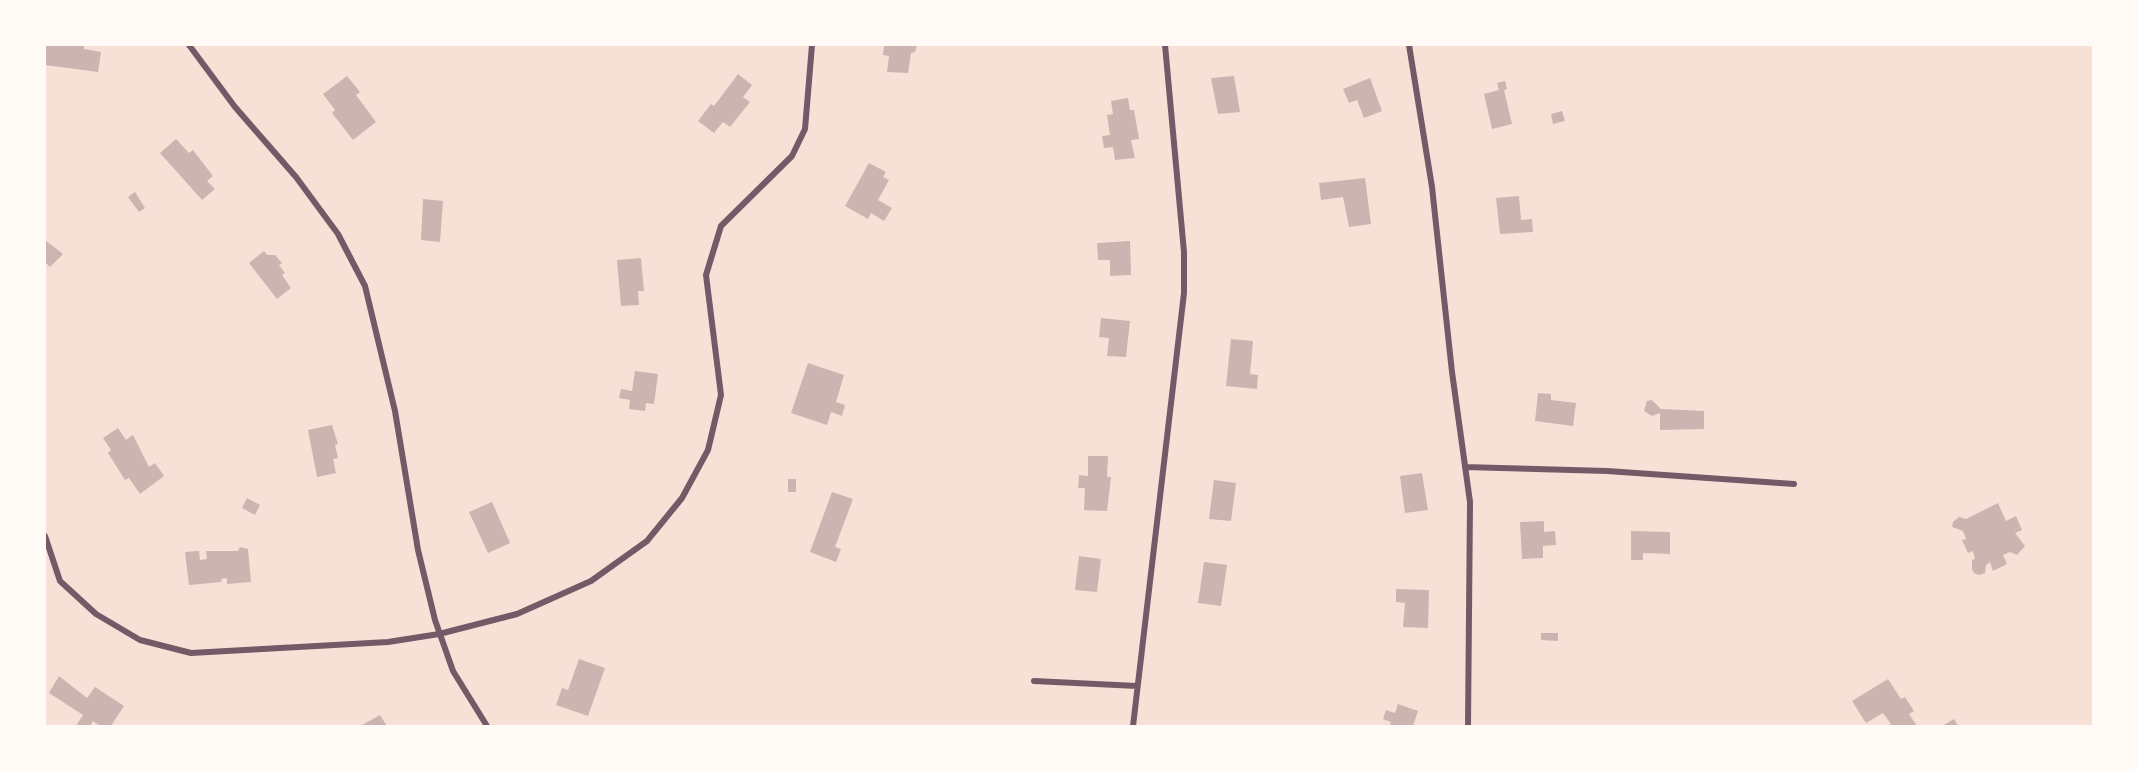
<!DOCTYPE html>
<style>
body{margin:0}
#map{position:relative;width:2138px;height:771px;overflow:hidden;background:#f7e1d7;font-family:"Space Grotesk",sans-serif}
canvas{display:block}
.frame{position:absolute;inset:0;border:46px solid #fffaf5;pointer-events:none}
</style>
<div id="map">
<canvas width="2138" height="771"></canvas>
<div class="frame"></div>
</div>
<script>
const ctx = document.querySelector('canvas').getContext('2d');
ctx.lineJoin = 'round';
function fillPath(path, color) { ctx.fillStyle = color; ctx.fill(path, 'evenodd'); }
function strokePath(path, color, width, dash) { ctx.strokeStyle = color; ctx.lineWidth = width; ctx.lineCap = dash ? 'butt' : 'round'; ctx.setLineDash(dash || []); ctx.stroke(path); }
fillPath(new Path2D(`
 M52 45H84V49L101 52 98 72 45 65V46Z
 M884 45H917L915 52 911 53 908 73 887 72 889 56 883 55Z
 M738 74 752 85 743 97 750 102 730 127 723 122 714 133 698 121 711 104 714 106Z
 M347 76 360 92 356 95 376 122 353 140 332 113 335 110 323 94Z
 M1234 76 1240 112 1218 114 1211 78Z
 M1370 78 1382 111 1364 118 1357 100 1349 103 1343 89Z
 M1505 81 1507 89 1504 90 1512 124 1492 129 1484 94 1499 90 1497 83Z
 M1128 98 1130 110H1134L1139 139 1131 140 1135 158 1115 160 1113 147 1104 148 1102 136 1110 135 1107 115 1113 114 1111 101Z
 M1562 111 1565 121 1553 124 1551 114Z
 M176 139 189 153 193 150 213 176 207 181 215 189 202 200 160 153Z
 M869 163 886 172 883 177 889 180 878 200 892 208 884 221 871 213 868 219 845 206Z
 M1365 178 1371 224 1349 227 1343 197 1321 200 1319 183Z
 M135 192 145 208 139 212 128 197Z
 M1519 196 1521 220 1532 219 1533 232 1500 234 1496 198Z
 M423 199 443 201 440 242 421 240Z
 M45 240 63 254 50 267 45 262Z
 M1130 241 1131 275 1110 276V260H1098L1097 243Z
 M264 251 267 255H275L282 263 279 265 285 273 282 275 291 288 277 299 249 263Z
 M641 258 644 291H638L639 305 621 306 617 260Z
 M1101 318 1130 321 1126 357 1107 356 1109 338 1099 337Z
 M1231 339 1253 341 1250 374 1258 375 1257 389 1226 386Z
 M808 363 844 375 836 402 845 405 842 416 831 412 827 425 791 413Z
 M635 371 658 374 654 404 646 403 645 411 629 409 630 400 619 398 621 389 632 391Z
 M1538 393 1551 394V400L1576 403 1573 426 1535 421Z
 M1652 400 1661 409 1704 411V429L1660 430V413L1652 416 1644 411 1647 401Z
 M332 425 338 444 335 445 338 458 333 459 336 473 317 477 308 430Z
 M118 428 126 440 133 435 149 467 155 463 164 476 140 494 129 478 125 480 108 453 111 450 103 438Z
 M1088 456H1108L1107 477H1111L1107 511 1084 510 1085 488H1078L1079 475 1088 476Z
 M1422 473 1428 510 1405 513 1400 476Z
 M788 479H796V492H788Z
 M1214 480 1236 483 1231 521 1209 519Z
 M832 492 853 499 835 547 841 549 836 562 810 552Z
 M247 498 260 505 255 515 242 508Z
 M492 502 510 543 488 553 469 512Z
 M1998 503 2006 521 2016 516 2022 530 2015 533 2025 546 2017 555 2010 552 2003 555 2007 564 1993 571 1990 562 1986 565 1985 573 1979 575 1974 573 1972 569V560L1975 559 1973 551 1968 553 1962 540 1966 539 1963 531 1952 527 1953 522 1959 517 1966 519Z
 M1544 521V532L1555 531 1556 545 1543 546V558L1522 559 1520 522Z
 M1631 531 1670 532V554L1643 553V560H1631Z
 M240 547 248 549 251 582 227 584V578L221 579 222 582 189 585 185 552 199 551 200 560 207 559 206 551H238Z
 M1079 556 1101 559 1097 592 1075 590Z
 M1204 562 1227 565 1221 606 1198 603Z
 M1396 589 1429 590 1428 628 1403 627 1405 603 1396 602Z
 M1541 633H1558V641L1541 640Z
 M579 659 605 668 588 716 556 705 562 688 568 690Z
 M59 676 87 698 95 687 124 706 111 726H100L93 721 90 726H76L83 715 49 693Z
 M1888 679 1901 699 1905 697 1914 711 1909 714 1917 726H1887L1891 724 1883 713 1866 723 1852 701Z
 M1398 704 1418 711 1413 726H1390L1391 722 1383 719 1386 710 1395 713Z
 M380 715 387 726H360Z
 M1954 719 1958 726H1942Z`), '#ccb4b1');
strokePath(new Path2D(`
 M189 45 235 107 296 177 338 234 365 286 395 411 418 550 435 620 453 671 487 726
 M1409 45 1432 187 1452 372 1470 502 1468 726
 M1465 467 1607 471 1794 484
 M45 536 60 581 96 614 140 640 191 653 388 642 439 634 517 614 591 581 647 541 682 498 708 450 721 395 706 275 721 226 792 156 805 129 812 45
 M1034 681 1137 686
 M1133 726 1184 293V252L1165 45`), '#755966', 6);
</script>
